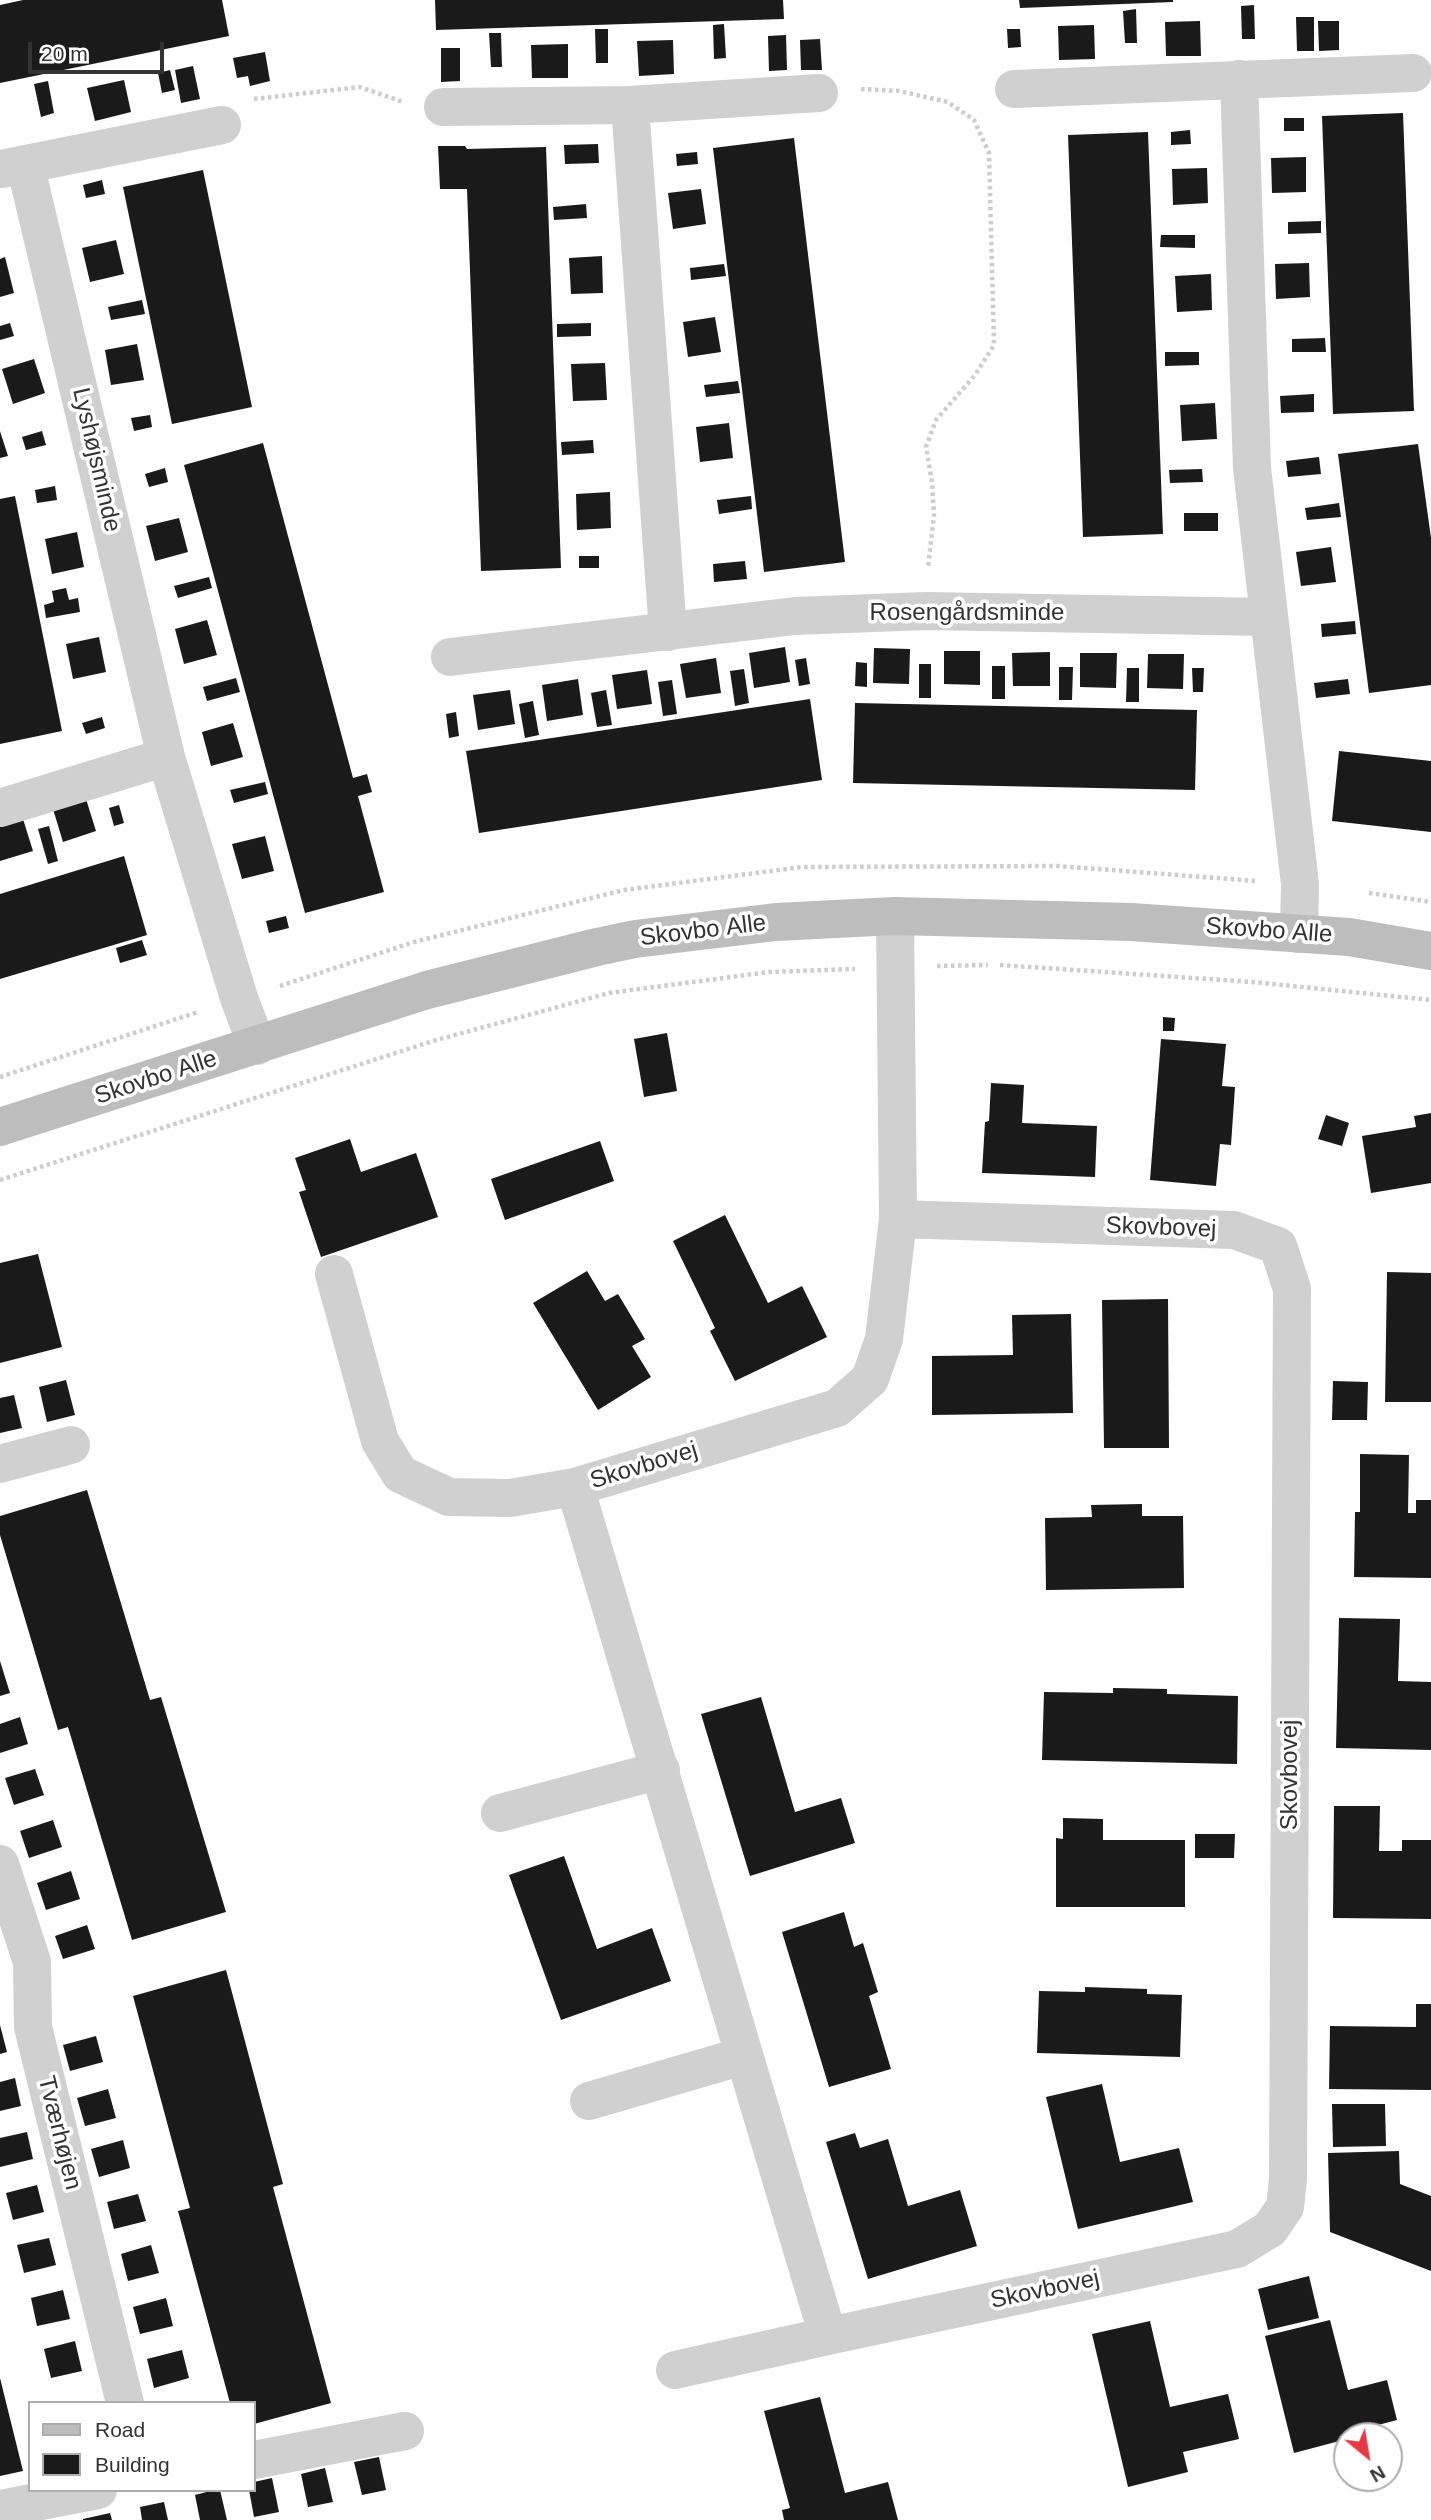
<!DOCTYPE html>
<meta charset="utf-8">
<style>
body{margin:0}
#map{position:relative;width:1431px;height:2520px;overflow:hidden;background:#fff;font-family:Arial,sans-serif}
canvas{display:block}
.legend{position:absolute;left:28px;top:2401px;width:228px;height:91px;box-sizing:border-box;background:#fff;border:2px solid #adadad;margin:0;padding:9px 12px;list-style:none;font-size:21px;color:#333}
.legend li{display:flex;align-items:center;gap:14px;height:35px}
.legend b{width:35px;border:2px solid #adadad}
.north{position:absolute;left:1333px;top:2422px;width:70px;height:70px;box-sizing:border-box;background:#fff;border:2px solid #adadad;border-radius:50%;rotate:150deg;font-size:19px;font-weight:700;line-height:28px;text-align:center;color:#333}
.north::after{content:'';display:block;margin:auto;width:24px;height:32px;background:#e63946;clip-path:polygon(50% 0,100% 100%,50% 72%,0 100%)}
.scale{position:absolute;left:28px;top:42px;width:136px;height:32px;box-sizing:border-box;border:4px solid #333;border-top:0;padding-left:9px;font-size:21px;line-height:24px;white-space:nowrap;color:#333;-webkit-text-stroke:5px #fff;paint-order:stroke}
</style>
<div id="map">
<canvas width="1431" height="2520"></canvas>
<ul class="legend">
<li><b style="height:9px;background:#bdbdbd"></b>Road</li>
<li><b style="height:19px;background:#1a1a1a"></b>Building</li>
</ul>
<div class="north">N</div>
<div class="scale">20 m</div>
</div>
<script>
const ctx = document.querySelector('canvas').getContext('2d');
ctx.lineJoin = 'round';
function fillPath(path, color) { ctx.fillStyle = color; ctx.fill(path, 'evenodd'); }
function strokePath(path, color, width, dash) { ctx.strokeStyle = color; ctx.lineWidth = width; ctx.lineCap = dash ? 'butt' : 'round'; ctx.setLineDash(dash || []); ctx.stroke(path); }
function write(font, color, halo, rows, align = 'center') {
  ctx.font = font + ' Arial,sans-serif'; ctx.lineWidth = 7; ctx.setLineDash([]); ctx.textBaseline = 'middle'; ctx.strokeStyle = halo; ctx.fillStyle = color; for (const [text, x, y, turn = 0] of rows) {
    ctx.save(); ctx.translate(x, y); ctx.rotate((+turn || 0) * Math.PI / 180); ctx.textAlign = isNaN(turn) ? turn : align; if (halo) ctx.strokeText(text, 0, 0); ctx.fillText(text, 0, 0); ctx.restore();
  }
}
fillPath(new Path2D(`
 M23 0H222L229 36 0 83V5Z
 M435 0H783L784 19 436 30Z
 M1019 0H1173V2L1020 8Z
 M1254 5 1255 39H1242L1241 6Z
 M1136 9 1137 43H1125L1123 11Z
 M1296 17H1314V51H1297Z
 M1200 21 1201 56H1166L1165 22Z
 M1318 21H1339V50L1319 51Z
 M724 24 726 58 714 59 713 25Z
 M1094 25 1095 59 1059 60 1058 26Z
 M595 29H608V63H596Z
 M1007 29H1020L1021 47 1008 48Z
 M489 33H501L502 67H491Z
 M786 35 787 70 769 71 768 36Z
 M820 39 822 70H801L800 40Z
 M673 40 674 74 639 76 637 41Z
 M568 44V78H532L531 45Z
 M441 48H460V81L441 82Z
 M265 52 270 81 250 86 248 76 237 78 233 58Z
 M193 66 200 99 181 103 175 70Z
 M170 70 175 90 162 93 158 73Z
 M124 80 131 112 95 121 87 88Z
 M48 81 54 113 41 117 34 84Z
 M1403 113 1414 411 1333 414 1322 116Z
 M1284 118H1304V131H1284Z
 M1190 130 1191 144 1171 145V132Z
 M1148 132 1163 534 1083 537 1068 135Z
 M794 138 845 562 764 572 713 148Z
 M598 144 599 163 565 164 564 145Z
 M438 146H465L467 149 546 147 561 568 481 571 467 189H440Z
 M697 152 698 164 677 166 676 154Z
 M1306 157V192L1272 193 1271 158Z
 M1207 168 1208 203 1173 205 1172 169Z
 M203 170 252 407 172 424 123 187Z
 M102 180 105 194 86 198 83 185Z
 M701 189 706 224 673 229 668 193Z
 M586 204 587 218 554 220 553 207Z
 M1321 221V233L1288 234V222Z
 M1161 235H1195V248L1160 247Z
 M116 240 124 274 90 282 82 248Z
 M602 256 603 293 571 294 569 258Z
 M5 257 14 293 0 297V259Z
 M1309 263 1310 297 1276 299 1275 264Z
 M724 264 726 276 691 280 690 268Z
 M1211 274 1212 310 1177 312 1175 276Z
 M142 300 145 314 111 320 108 307Z
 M715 317 721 352 688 357 683 322Z
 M10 323 14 336 0 340V326Z
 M591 323V336L557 337V324Z
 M1325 338 1326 352H1292V339Z
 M137 344 144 380 111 385 105 350Z
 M1165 352H1199V365L1165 366Z
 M34 359 45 393 13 404 2 369Z
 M605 363 607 400 573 401 571 364Z
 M738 381 740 393 706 397 704 385Z
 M1314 394V412L1281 413 1280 396Z
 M1215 403 1217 439 1182 441 1180 405Z
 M150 415 152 427 134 431 131 418Z
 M729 423 733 458 700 462 696 427Z
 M0 431 8 456 0 458Z
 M42 431 46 445 26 450 22 437Z
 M593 440 594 453 562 455 561 442Z
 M263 443 353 778 367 774 372 792 358 796 384 892 305 913 184 465Z
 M1418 444 1431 538V685L1369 693 1338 454Z
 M1319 457 1321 474 1288 477 1286 461Z
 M165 468 168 482 149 487 145 474Z
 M1202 469 1203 482 1170 483 1169 470Z
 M55 486 57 500 37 503 35 490Z
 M610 492 611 528 577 530 576 494Z
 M15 496 62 731 0 744V499Z
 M751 496 752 509 719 514 717 500Z
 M1339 503 1341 517 1307 520 1305 508Z
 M1184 513H1218V531H1184Z
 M179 518 188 552 155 561 146 526Z
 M77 532 84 567 52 574 45 539Z
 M1331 547 1336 582 1301 586 1296 552Z
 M579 556H599V568H579Z
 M745 561 747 579 714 582 713 564Z
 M209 577 212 588 178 598 174 586Z
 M66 588 69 600 78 598 80 612 46 618 44 605 54 602 52 591Z
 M207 620 217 655 184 664 175 629Z
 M1355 621 1356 634 1322 637 1321 624Z
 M99 637 106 672 73 679 66 644Z
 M785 647 790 682 754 688 749 653Z
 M874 648 910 649 909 684 873 683Z
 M944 651H980V685L944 684Z
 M1050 652V686H1013L1012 653Z
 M1080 653H1117L1116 688 1080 687Z
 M1148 654H1184L1183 689 1147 688Z
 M716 658 721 693 686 698 680 664Z
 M806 658 810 684 799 686 795 660Z
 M856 662 867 663V687L855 686Z
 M919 664H931V698H919Z
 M992 666H1005V699H992Z
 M1059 667H1073L1072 700H1059Z
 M1127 668H1139V702H1126Z
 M1192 668H1204L1203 692H1193Z
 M744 669 749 703 735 706 730 671Z
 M647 670 652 704 617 709 612 675Z
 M236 678 240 692 207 701 203 687Z
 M578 679 583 715 547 721 542 685Z
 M1348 679 1350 694 1316 698 1314 683Z
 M672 680 677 714 663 716 658 682Z
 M510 690 515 724 478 730 473 695Z
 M606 690 612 725 597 727 591 693Z
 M810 699 822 780 479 833 466 751Z
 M533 701 539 735 525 738 519 704Z
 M855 703 1197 710 1195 790 853 783Z
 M456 712 459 736 449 738 446 714Z
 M102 717 105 728 86 734 82 723Z
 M233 723 243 757 211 766 202 732Z
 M1339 751 1431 761V832L1332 821Z
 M265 782 268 794 234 803 230 790Z
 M86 799 96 831 63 842 53 809Z
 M119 805 124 823 114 826 109 808Z
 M23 819 33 851 0 861V826Z
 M49 826 58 861 48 864 38 829Z
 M265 836 274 871 242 879 232 844Z
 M124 856 147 935 0 979V894Z
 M286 916 289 928 269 933 266 921Z
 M142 940 147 955 120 963 116 948Z
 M1163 1017 1175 1018 1174 1031H1163Z
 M667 1033 677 1091 644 1097 634 1039Z
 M1161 1039 1226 1044 1222 1086 1235 1087 1231 1145 1220 1144 1216 1186 1150 1180Z
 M991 1083 1024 1085 1022 1123 1097 1126 1095 1177 982 1173 985 1122 989 1121Z
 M1431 1113V1183L1371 1193 1362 1136 1416 1127 1414 1116Z
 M1326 1115 1349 1123 1342 1146 1318 1139Z
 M350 1139 361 1172 416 1153 438 1217 321 1257 299 1192 306 1190 295 1158Z
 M600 1141 614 1181 505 1220 491 1179Z
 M725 1215 768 1303 802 1286 827 1337 735 1381 710 1331 715 1328 673 1241Z
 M38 1254 62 1347 0 1363V1263Z
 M587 1271 605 1301 618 1294 645 1339 632 1346 651 1377 598 1410 533 1303Z
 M1387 1272 1431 1273V1402H1385Z
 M1168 1299 1169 1448H1104L1102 1300Z
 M1071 1314 1073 1413 932 1415V1356L1013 1355 1012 1315Z
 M66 1380 75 1415 47 1422 39 1387Z
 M1333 1381 1368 1382 1367 1420H1332Z
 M14 1395 22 1428 0 1433V1398Z
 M1360 1454 1409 1455 1408 1513H1416V1500H1431V1578L1354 1577 1355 1512H1360Z
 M87 1490 150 1700 161 1697 226 1912 132 1940 68 1727 58 1730 0 1535V1516Z
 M1142 1504V1516H1183L1184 1588 1046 1590 1045 1518 1092 1517 1091 1505Z
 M1339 1618 1400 1619 1398 1681 1431 1682V1750L1336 1748Z
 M0 1661 10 1693 0 1696Z
 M1113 1688 1167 1689V1694L1238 1696 1237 1764 1042 1760 1044 1692 1113 1693Z
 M761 1697 795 1812 841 1798 855 1843 750 1876 701 1714Z
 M20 1717 28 1744 0 1753V1724Z
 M35 1769 44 1795 14 1805 5 1778Z
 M1334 1806H1380L1379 1851H1402V1840H1431V1919L1333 1918Z
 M1063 1818 1103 1819V1840H1185V1907H1056V1838L1063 1839Z
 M53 1820 62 1847 29 1858 20 1831Z
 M1195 1834H1235L1234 1858H1195Z
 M564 1856 597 1949 652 1928 671 1981 561 2020 509 1875Z
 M71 1871 80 1899 46 1910 37 1883Z
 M844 1912 854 1947 863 1943 878 1992 869 1996 891 2069 829 2087 782 1932Z
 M87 1925 95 1949 63 1959 55 1936Z
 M226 1970 283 2184 273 2187 331 2403 254 2424V2403H230L178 2211 190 2208 133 1996Z
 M1085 1987 1147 1989V1994L1182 1995 1180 2057 1037 2053 1039 1991 1085 1992Z
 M1416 2004H1431V2090L1329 2089 1330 2026 1416 2027Z
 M0 2025 7 2052 0 2054Z
 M96 2036 103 2062 70 2071 63 2045Z
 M15 2078 21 2106 0 2111V2082Z
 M1102 2084 1120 2162 1179 2148 1193 2202 1078 2229 1046 2097Z
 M108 2089 116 2118 85 2126 77 2098Z
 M1332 2104H1385L1386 2146 1333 2147Z
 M27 2132 33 2159 0 2167V2138Z
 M855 2133 860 2148 888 2139 908 2206 960 2190 977 2246 868 2279 826 2142Z
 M123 2140 130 2168 99 2177 91 2149Z
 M1399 2151 1400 2184 1431 2196V2271L1330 2232 1328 2153Z
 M37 2185 44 2212 13 2220 6 2193Z
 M138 2194 146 2221 114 2229 107 2202Z
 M49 2238 56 2265 24 2273 17 2245Z
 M151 2245 159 2273 128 2281 121 2254Z
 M1309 2276 1319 2318 1268 2330 1258 2289Z
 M63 2290 70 2319 37 2326 31 2298Z
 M166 2298 173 2326 140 2334 133 2307Z
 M1330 2320 1348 2390 1387 2380 1397 2420 1359 2430 1361 2436H1347V2439L1294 2453 1265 2336Z
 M1150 2321 1170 2407 1228 2394 1239 2439 1183 2452 1188 2472 1128 2487 1092 2334Z
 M75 2341 82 2371 51 2378 44 2349Z
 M182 2350 189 2378 154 2388 147 2359Z
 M0 2378 23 2471 0 2476Z
 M820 2397 845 2493 888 2482 898 2520H784L782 2510 790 2508 764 2411Z
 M379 2457 386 2490 362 2495 354 2462Z
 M325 2468 333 2502 308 2507 301 2474Z
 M272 2478 279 2512 254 2517 249 2490H254V2482Z
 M214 2490H220L227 2520H200L195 2495Z
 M164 2502 168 2520H142L140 2507Z
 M110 2513 112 2520H83V2519Z`), '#1a1a1a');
strokePath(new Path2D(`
 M861 89 899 91 948 102 974 120 989 153 994 345 975 375 936 420 926 447 932 482 934 515 928 568
 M254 99 360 87 403 102
 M1369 893 1431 902
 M1000 965 1253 982 1431 1000
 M937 966 988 965
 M280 986 414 942 624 890 802 867 1058 866 1256 881
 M0 1077 198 1012
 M0 1180 433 1041 609 993 769 972 855 969`), '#cdcdcd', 4.5, [3.5, 3.5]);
strokePath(new Path2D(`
 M1239 79 1252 468 1300 884 1299 934
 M1014 89 1413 73
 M630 105 668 632
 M443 107 630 105 819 93
 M25 164 166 757 239 998 257 1046
 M1 169 222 125
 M450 657 795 616 926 611 1267 617
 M0 808 166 757
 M334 1274 380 1441 400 1474 449 1497 510 1498 575 1487 837 1408 870 1379 884 1339 898 1219 895 916
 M0 1464 71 1445
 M575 1487C661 1769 743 2053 828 2336L1237 2249 1270 2229 1285 2207 1288 2179 1292 1289 1278 1246 1234 1230 898 1219
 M500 1813 661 1770
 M0 1864 32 1962 33 2027 125 2403
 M589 2101 743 2056
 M675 2370 828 2336
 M254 2460 405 2431
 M0 2509 98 2490`), '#d0d0d0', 38);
strokePath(new Path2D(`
 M0 1127 427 990 597 947 635 939 776 922 895 916 1131 922 1349 937 1431 951`), '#bdbdbd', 38);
write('24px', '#333', '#fff', [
 ["Lyshøjsminde",96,460,77],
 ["Rosengårdsminde",967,613],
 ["Skovbo Alle",703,931,-7],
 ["Skovbo Alle",1269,931,4],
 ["Skovbo Alle",156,1078,-18],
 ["Skovbovej",1161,1228,2],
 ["Skovbovej",644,1466,-17],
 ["Skovbovej",1290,1775,-90],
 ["Tværhøjen",59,2133,76],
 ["Skovbovej",1045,2290,-12]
]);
</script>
